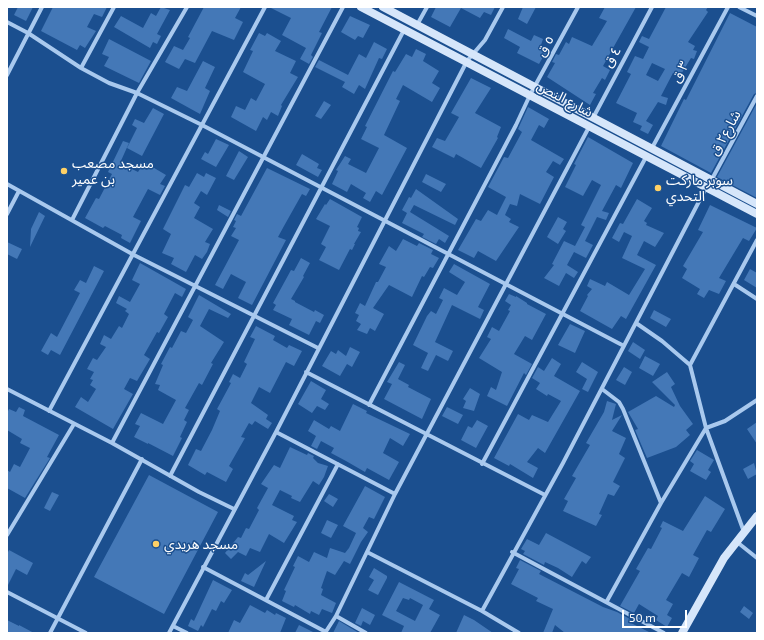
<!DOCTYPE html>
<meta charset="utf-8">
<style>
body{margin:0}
#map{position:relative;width:764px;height:640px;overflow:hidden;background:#1b4f8f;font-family:"Exo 2",sans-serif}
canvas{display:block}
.frame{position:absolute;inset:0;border:8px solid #fff;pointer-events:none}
.scale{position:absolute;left:622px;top:610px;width:65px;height:18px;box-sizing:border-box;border:2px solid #fff;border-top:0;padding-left:5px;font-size:12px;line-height:14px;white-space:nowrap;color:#fff;-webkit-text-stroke:3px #1b4f8f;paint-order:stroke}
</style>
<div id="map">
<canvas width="764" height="640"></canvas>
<div class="frame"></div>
<div class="scale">50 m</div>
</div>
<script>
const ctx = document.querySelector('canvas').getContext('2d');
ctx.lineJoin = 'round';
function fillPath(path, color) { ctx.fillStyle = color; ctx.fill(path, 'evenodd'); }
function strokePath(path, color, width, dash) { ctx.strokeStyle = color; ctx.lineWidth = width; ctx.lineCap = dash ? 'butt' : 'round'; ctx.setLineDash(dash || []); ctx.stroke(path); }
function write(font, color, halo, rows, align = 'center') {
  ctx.font = font + ' "Exo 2","Noto Sans Arabic",sans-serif'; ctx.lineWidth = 3; ctx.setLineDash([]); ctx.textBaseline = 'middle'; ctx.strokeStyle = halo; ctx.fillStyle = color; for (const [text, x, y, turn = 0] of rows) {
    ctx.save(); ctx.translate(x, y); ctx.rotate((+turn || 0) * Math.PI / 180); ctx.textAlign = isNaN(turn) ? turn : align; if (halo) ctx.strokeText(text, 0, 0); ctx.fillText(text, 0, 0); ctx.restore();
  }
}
fillPath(new Path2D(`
 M18 7H33L26 21 14 15Z
 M53 7H107L102 17 94 14 87 27 96 31 85 48 80 45 77 50 41 31Z
 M161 7 170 10 157 34 161 36 157 44 153 42 150 48 114 27 121 16 143 28 151 13 156 16Z
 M204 7H241L235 18 243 22 234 40 212 31 195 63 185 59 179 69 165 62 174 46 183 50 190 38 188 37Z
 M269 7H332L319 32 322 33 311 55 313 57 309 64 300 59 306 48 282 35 291 18Z
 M436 7H495L491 15 484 12 480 18 461 8 450 27 431 17Z
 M523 7H536L527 24 518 19Z
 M605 7H636L603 66 610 70 605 80 602 78 593 93 596 94 590 105 547 77 555 63 552 62 556 54 559 55 566 42 569 44 572 37 592 46 607 21 599 18Z
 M666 7H708L706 10 708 12 688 42 695 46 693 50 697 51 694 59 691 58 680 76 673 73 661 96 668 98 666 105 658 102 646 121 653 125 648 134 640 130 642 126 633 122 637 113 616 103 631 74 627 72 635 56 643 59 649 47 639 42 642 36 649 39ZM652 63 665 69 658 81 646 75Z
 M730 13 757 27V93L754 94 711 173 661 146 684 99 686 100Z
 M350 16 370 25 363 38 358 36 355 40 341 32Z
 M508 29 531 41 534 35 543 39 541 45 550 51 546 59 543 57 539 64 517 53 520 47 504 38Z
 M259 33 265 36 267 33 281 41 275 51 296 61 290 73 298 77 281 105 282 106 278 116 271 112 267 120 263 117 256 131 231 117 236 106 245 110 251 98 256 101 265 84 243 72 253 51 250 50Z
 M109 39 151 61 139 83 104 66 109 57 102 54Z
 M374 42 387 49 382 59 379 58 365 89 359 85 354 94 342 87 345 82 315 67 319 60 348 75 359 54 366 58Z
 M416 49 426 54 423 61 439 71 432 83 440 88 432 102 403 85 396 99 400 101 384 135 407 148 382 195 376 191 370 202 363 198 366 193 351 184 347 192 332 184 338 171 336 170 345 156 351 159 348 164 366 173 379 148 361 139 367 127 365 126 393 71 395 72 406 54 412 57Z
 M203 61 215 67 205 88 210 91 200 114 171 98 177 87 187 91Z
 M471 78 491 88 475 113 501 127 497 137 498 138 481 168 456 154 454 158 432 147 437 138 445 141 459 117 451 113Z
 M324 101 331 105 321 119 315 116Z
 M757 103V198L717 177Z
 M528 107 549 119 544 128 539 125 531 140 564 159 560 165 553 161 546 172 554 177 540 204 520 194 517 206 510 204 505 215 511 219 509 222 519 227 496 261 478 251 474 258 458 250 476 219 481 221 488 210 497 215 506 197 488 187 504 157 508 158 522 132 518 129Z
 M153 108 164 114 142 156 127 148 137 128 132 125 135 119 144 123Z
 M588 137 633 163 621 188 616 185 602 211 609 213 606 220 597 217 585 241 593 245 586 258 574 252 567 265 578 272 574 278 566 273 559 286 544 278 554 265 552 264 564 241 575 246 585 227 581 225 601 185 592 180 583 196 565 187 576 165 574 164Z
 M216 139 229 145 216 167 201 159 205 152 208 154Z
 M123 141 129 143 120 163 138 172 144 162 166 175 160 184 165 186 160 195 148 189 133 217 141 221 130 243 121 238 122 235 105 226 103 228 85 218 96 198 99 199 112 174 108 172Z
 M239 151 248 157 234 180 226 176Z
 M302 154 319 164 317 168 322 170 318 177 296 165Z
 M267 168 310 189 306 196 302 194 284 226 278 237 286 240 252 305 238 298 246 282 231 274 223 289 215 285 239 240 231 236 236 228 233 227 236 221 234 220 237 214 241 216Z
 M197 173 204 177 206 173 216 178 207 195 201 191 194 203 200 207 194 218 213 229 205 242 210 244 207 252 202 259 195 255 186 272 171 264 174 258 162 253 171 234 163 229 185 185 189 187Z
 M426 174 446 184 441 192 422 182Z
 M416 189 458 219 455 225 414 205 410 212 449 236 445 243 439 239 436 244 422 237 424 234 402 223 407 213 402 210 409 197 411 198Z
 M330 199 362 217 357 227 359 228 358 231 361 232 354 244H355L352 250 350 249 339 270 319 260 326 247 321 244 330 226 316 219 325 204 326 205Z
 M637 199 652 208 644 221 647 223 646 225 664 233 655 247 644 241 637 255 656 265 626 319 621 316 612 329 580 311 588 296 587 295 592 289 587 286 590 279 605 286 607 282 629 295 645 269 622 258 632 236 624 232 619 242 612 238 620 223 623 224Z
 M219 205 231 211 228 217 217 210Z
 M710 205 757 228 749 241 743 238 719 278 726 281 719 294 709 290 704 298 697 294 700 289 682 278 687 269 683 266 703 232 698 230Z
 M39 212 45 216 30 247 31 229Z
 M558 217 567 222 563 229 566 231 558 244 547 237Z
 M403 239 417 246 419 243 433 250 431 254 439 258 433 268 430 267 424 277 422 276 412 297 389 285 373 308 384 314 375 331 370 328 367 334 357 330 361 324 356 321 359 315 355 313 360 303 365 306 376 282H378L386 267 379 264 389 246 396 251Z
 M7 242 22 249 17 259 7 254Z
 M301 258 310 263 303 276 304 277 291 299 295 301V302L314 312 315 310 324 315 320 323 316 321 309 335 289 325 292 319 273 310 276 305 273 303 291 270 294 271Z
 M140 263 186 289 182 297 175 293 164 314 168 317 159 333 157 332 144 355 150 359 137 381 130 378 124 389 133 394 113 429 75 407 81 397 88 402 96 389 90 385 93 380 90 379 94 372 87 369 93 358 97 360 106 347 100 344 104 335 111 339 119 326 122 328 129 314 125 311 127 309 116 303 119 296 130 302 140 284 132 280Z
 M454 264 490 284 478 307 484 310 480 319 452 305 435 342 453 351 448 361 436 355 428 371 421 368 428 353 413 345 427 316 431 311 436 314 443 300 439 298 444 288 457 295 465 282 449 272Z
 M94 266 104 271 60 355 51 350 48 355 41 351 51 333 57 337 80 293 74 290 80 280 86 283Z
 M750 269 757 273V288L744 280Z
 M509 294 516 297V296L527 303V304L546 314 532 340 525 336 514 354 532 364 526 375 524 373 507 406 487 396 491 387 496 390 502 372 479 358 491 339 487 337 492 327 499 331 510 311 508 310 511 305 505 301Z
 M199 295 231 314 228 318 209 309 200 326 224 342 211 363 213 364 202 385 199 383 185 408 189 410 184 420 187 422 180 437 182 438 173 456 148 443V444L134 437 140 426 135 424 141 413 163 424 176 400 158 390 160 385 155 384 163 365 161 364 170 347 172 348 181 331 186 333 193 320 188 317Z
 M654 310 671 319 666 327 650 318Z
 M570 324 585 331 575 353 558 345Z
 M256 326 275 336 273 340 287 348 289 345 302 351 294 366 286 362 270 393 259 387 251 403 268 415 266 419 272 423 268 429 255 421 252 425 249 423 241 437 245 438 229 466 233 469 226 482 207 472 205 475 188 465 196 449 201 451 212 430 220 411 217 409 231 383 229 382 233 374 240 378 247 364 244 362 255 339 250 337Z
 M633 342 645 350 640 359 628 351Z
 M350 347 360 352 352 367 347 364 340 376 322 366 331 351 336 354 338 350 346 356Z
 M645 356 660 364 653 376 639 368Z
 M552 358 561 364 554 376 580 391 545 453 538 448 527 462 538 468 533 478 510 464 509 466 494 458 518 414 529 420 532 415 548 422 561 401 548 394 547 396 536 389 540 383 532 378 538 367 544 371Z
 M399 362 405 365 398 379 409 385 408 387 431 399 422 419 384 399 392 384 387 382Z
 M582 362 598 372 588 392 582 389 587 379 576 372Z
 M624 367 632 372 625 385 616 380Z
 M667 372 675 384 671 387 680 406 693 424 686 430 690 435 676 447 647 458 635 430 638 429 628 412 656 396 674 407 675 405 652 382Z
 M311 381 326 390 321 399 329 404 325 410 317 406 312 413 298 404Z
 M470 388 480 394 474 411 463 408 466 401 463 399Z
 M607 401 616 404 612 420 622 415 612 431 626 438 619 454 625 458 613 482 620 486 614 496 608 494 599 514 602 515 596 526 563 511 568 501 564 499 576 478 572 476 590 445 586 443 604 412Z
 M353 404 367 411 366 413 410 434 403 446 390 438 383 453 399 462 389 480 367 468 365 472 346 461 331 453 334 448 321 441 317 449 311 446 316 436 308 431 314 420 329 429 331 426 340 431Z
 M19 407 25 410 23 416 59 435 47 457 50 458 25 498 7 488V470L10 472 14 464 20 467 30 448 20 443 22 439 7 430V413L9 409 16 412Z
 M447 407 463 415 458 424 442 416Z
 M477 420 488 426 476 448 461 440 468 426 472 428Z
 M757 422V444L747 429Z
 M290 447 307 455 308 453 314 456 313 458 318 463 328 466 324 477 319 485 313 481 300 502 291 498 292 496 280 490 272 505 294 516 292 520 297 522 284 543 269 534 260 552 250 548 246 556 238 552 231 559 225 553 238 537 241 538 246 528 249 529 259 510 257 508 268 488 261 484 274 465 280 468Z
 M697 450 714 460 708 470 711 472 706 480 690 471 694 464 690 461Z
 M754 463 757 474 748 479 743 469Z
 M149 475 218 512 164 614 94 577Z
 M365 486 385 497 374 519 369 517 363 528 368 532 361 542 350 564 344 561 335 575 327 571 321 588 323 589 321 595 336 603 332 613 322 609 319 615 311 611 310 614 295 605 294 607 282 601 286 591 284 590 295 567 293 566 298 556 309 562 314 552 327 558 330 548 345 553 349 548 356 533 343 526Z
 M52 492 59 495 50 511 44 508Z
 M329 494 338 499 333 507 324 501Z
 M705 496 725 509 711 532 707 530 693 555 699 558 689 577 682 573 666 600 673 604 667 615 672 618 667 627 656 620 658 616 639 604 634 613 620 606 640 571 636 569 648 548 651 549 662 528 660 527 663 521 683 531Z
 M327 520 338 525 331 538 321 533Z
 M546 533 591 557 586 564 582 561 572 577 558 568 545 562 544 565 523 554 525 551 521 549 527 539 539 545Z
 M9 550 33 563 27 575 16 569 7 587V554Z
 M520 560 541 571 539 574 603 607 617 612 630 619 631 623 651 633H565L555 625 552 633H543L553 609 536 601 538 598 511 584 519 569 516 568Z
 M266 561 254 587 241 581 245 573 248 575Z
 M374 568 387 576V578L378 595 368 590 374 580 369 577Z
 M213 580 232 590 224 603 221 601 216 611 212 609 203 627 201 625 198 631 188 626 191 619 194 621Z
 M399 582 434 600 429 609 440 615 430 633H401L404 626 382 615ZM403 598 409 600 410 598 423 605 415 621 396 611Z
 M250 605 265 613 267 610 275 615 276 613 286 618 280 633H228L234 620 240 623Z
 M744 606 753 613 749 619 740 612Z
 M362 608 375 615 370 625 363 621 361 626 355 623Z
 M464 615 474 620 493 633H456Z
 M7 620 19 626V625L34 633H7Z
 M339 621 359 633H333Z
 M299 625 315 633H295Z`), '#4478b7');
strokePath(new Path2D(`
 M739 7 757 16
 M7 22 28 33 81 68 109 83 137 93 202 125 624 346
 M417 25 427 7
 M81 68 114 7
 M7 75 42 7
 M593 118 652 7
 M652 148 728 7
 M712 179 757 96
 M7 184 134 255 318 348
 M7 214 19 191
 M72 220 137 93 187 7
 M734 284 757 299
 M636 323 662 341 690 365 706 428 744 532
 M690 365 757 240
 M306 372 545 495
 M7 389 112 443 199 492 234 509
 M602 389 619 402 623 409 661 503
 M369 405 516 125 530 95 578 7
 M49 411 265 7
 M276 432 395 494
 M112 443 343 7
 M482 464 646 157
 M170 476 404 30
 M7 535 74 424
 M737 542 757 558
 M367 552 482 611 519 633
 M512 552 664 633
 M203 567 326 632
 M7 592 86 633
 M266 600 338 464
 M607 601 661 503 706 428 725 421 757 400
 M482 611 563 463 706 188
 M336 616 366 633
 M173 626 187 633
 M50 633 142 459
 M169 633 276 432 467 61 485 40 503 7
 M325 633 336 616 395 494 589 127`), '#a9c9ee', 4);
strokePath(new Path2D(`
 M361 7 757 214
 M383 7 757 204
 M682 633 724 558 757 516`), '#d6e6fa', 8);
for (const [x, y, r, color] of [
 [64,171,4,"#ffd166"],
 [658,188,4,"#ffd166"],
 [156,544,4,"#ffd166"]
]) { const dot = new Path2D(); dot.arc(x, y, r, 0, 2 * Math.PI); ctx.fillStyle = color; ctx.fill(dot); strokePath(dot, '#1b4f8f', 1.5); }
write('14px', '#fff', '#1b4f8f', [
 ["٥ ق",545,46,-62],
 ["٤ ق",612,57,-61],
 ["٣ ق",680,72,-62],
 ["شارع النص",565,99,28],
 ["شارع٢ ق",725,133,-61]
]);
write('14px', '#fff', '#1b4f8f', [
 ["مسجد مصعب",72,163],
 ["بن عمير",72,179],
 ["سوبر ماركت",666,180],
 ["التحدي",666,196],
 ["مسجد هريدي",164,544]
], 'left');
</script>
